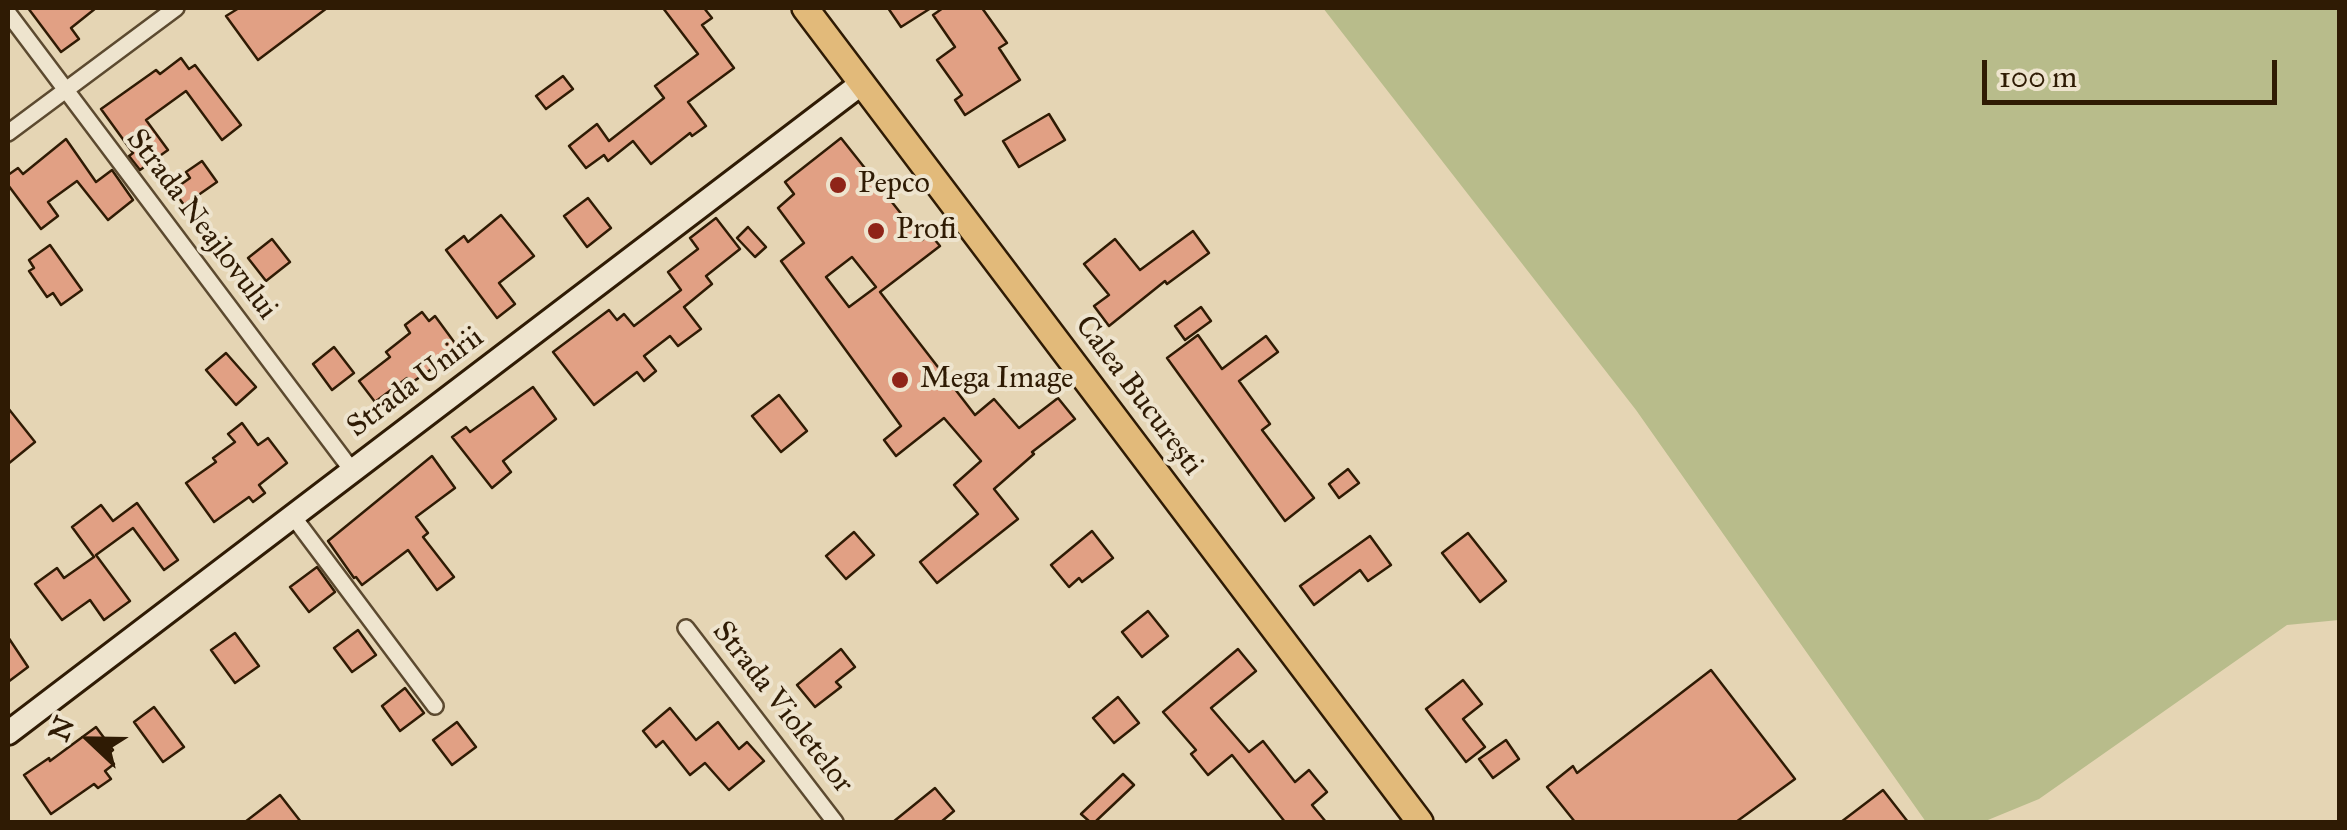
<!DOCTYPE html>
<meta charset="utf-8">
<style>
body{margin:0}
#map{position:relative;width:2347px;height:830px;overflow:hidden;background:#e5d5b4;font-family:"IM FELL Great Primer",serif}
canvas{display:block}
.frame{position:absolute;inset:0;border:10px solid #2f1b04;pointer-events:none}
.north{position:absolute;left:40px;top:690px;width:100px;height:100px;-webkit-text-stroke:8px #eee4ce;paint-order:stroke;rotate:292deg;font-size:28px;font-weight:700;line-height:40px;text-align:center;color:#2f1b04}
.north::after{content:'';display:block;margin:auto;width:35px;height:45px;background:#2f1b04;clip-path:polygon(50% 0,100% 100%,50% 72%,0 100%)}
.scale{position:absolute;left:1982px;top:60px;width:295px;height:45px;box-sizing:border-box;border:5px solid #2f1b04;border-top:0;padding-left:12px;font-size:30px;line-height:35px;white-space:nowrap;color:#2f1b04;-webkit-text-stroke:8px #eee4ce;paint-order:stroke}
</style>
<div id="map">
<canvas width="2347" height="830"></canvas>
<div class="frame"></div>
<div class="north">N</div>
<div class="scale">100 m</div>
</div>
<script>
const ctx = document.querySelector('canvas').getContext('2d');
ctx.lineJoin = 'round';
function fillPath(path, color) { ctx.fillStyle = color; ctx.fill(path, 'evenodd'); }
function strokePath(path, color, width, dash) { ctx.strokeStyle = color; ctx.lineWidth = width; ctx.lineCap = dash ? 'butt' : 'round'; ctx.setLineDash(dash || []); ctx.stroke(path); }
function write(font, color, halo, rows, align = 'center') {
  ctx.font = font + ' "IM FELL Great Primer",serif'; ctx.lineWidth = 8; ctx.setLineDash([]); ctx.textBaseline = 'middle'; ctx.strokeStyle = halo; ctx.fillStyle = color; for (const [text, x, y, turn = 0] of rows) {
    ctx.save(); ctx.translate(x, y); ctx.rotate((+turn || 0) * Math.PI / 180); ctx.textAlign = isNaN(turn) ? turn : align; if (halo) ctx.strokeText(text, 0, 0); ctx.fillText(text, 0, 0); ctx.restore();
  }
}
fillPath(new Path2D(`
 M1323 8H2339V620L2287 625 2039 799 1983 822H1926L1636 410Z`), '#b8bc8b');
const building = new Path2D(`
 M28 8H96L71 28 79 39 61 52Z
 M239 8H327L258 60 226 16Z
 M663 8H704L712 18 702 25 734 68 688 102 706 126 692 136 690 133 651 164 633 141 608 161 604 155 586 168 569 146 597 124 609 141 664 98 655 86 698 54Z
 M888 8H931L901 27Z
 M943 8H982L1007 43 999 48 1020 80 965 115 955 100 962 95 937 60 955 47 933 15Z
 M181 58 189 69 195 65 241 125 222 140 186 91 146 120 168 150 140 170 129 156 133 153 101 109 156 70 160 74Z
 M563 76 573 89 546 109 536 96Z
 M1049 114 1065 140 1019 167 1003 141Z
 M841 138 922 240 930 234 940 246 880 292 975 415 994 399 1019 428 1058 398 1075 419 1032 452 1034 454 994 489 1018 519 937 583 920 562 978 514 954 485 981 461 944 418 896 456 884 440 901 426 781 261 804 243 778 208 794 194 785 182ZM852 257 876 287 849 307 826 277Z
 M66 139 96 182 112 170 133 200 108 220 77 181 48 202 58 216 41 229 8 185V175L18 168 23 174Z
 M202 161 217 182 184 205 173 190 190 178 186 172Z
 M588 198 611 228 587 247 564 216Z
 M501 215 534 256 499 283 515 304 497 318 446 250 464 236 468 242Z
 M716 218 740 249 706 276 712 284 684 307 701 329 678 346 670 336 644 356 656 371 644 381 637 372 594 405 553 352 609 310 617 320 624 314 634 326 681 290 668 272 698 249 690 238Z
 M748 227 766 247 755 257 737 238Z
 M1193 231 1209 253 1167 284 1165 281 1109 326 1094 306 1109 295 1084 264 1115 239 1140 270Z
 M272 239 290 262 266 281 248 258Z
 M50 245 82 290 61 305 53 293 47 297 29 271 34 268 29 260Z
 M1201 307 1211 321 1185 340 1175 326Z
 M422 312 429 321 435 316 460 350 411 383 407 378 375 402 359 381 390 357 386 352 410 333 405 325Z
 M1198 335 1222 369 1266 336 1278 352 1239 381 1270 424 1262 430 1314 498 1285 521 1167 358Z
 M334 347 354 373 332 390 313 364Z
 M226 353 256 387 236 405 206 370Z
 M533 387 556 419 503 461 511 472 492 488 452 437 466 427 470 432Z
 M779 395 807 431 781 452 752 416Z
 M8 408 35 442 8 464Z
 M242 423 258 445 268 438 287 463 259 485 265 493 253 502 249 497 214 522 186 483 216 462 213 458 235 442 228 434Z
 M432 456 455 488 416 517 428 533 423 537 454 577 437 590 408 550 362 585 356 577 354 578 328 541Z
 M1348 469 1359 483 1339 498 1329 484Z
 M137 503 178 560 164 570 133 528 96 555 130 601 104 620 90 600 62 620 35 584 57 568 64 578 94 557 72 527 101 505 113 521Z
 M1092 531 1113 558 1082 582 1079 578 1069 587 1051 565Z
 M854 532 874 555 846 579 826 556Z
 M1468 533 1506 581 1480 602 1442 553Z
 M1370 536 1391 565 1368 581 1360 570 1314 605 1300 586Z
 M317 567 335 592 309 612 290 587Z
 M1148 611 1168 636 1142 657 1122 632Z
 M358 630 376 655 352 672 334 648Z
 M235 633 259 666 235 683 211 650Z
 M8 637 28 667 8 682Z
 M841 649 855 667 836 682 841 687 815 707 797 685Z
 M1238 649 1256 671 1211 708 1249 752 1263 741 1295 782 1309 770 1327 792 1312 805 1326 822H1285L1232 755 1208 775 1191 754 1196 750 1163 712Z
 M1711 670 1795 779 1736 822H1575L1547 787 1573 766 1577 773Z
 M1463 680 1482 704 1463 719 1485 747 1466 762 1426 709Z
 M405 688 424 713 400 731 382 706Z
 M1118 697 1139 723 1114 743 1093 718Z
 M154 707 184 747 163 762 134 722Z
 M670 708 696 740 718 722 739 749 747 742 764 761 729 790 705 763 690 775 663 741 656 747 643 731Z
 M457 722 476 747 452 765 433 740Z
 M96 727 113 750 107 755 114 764 105 771 111 779 98 788 94 784 51 814 24 775 49 758 50 761Z
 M1506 740 1519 759 1493 778 1479 759Z
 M1123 774 1134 785 1095 822H1090L1081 814Z
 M935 788 954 811 941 822H893Z
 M1883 790 1908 822H1841Z
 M280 795 301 822H245Z`);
fillPath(building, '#e1a084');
strokePath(building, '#2f1b04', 2.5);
const street = new Path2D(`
 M8 13 351 469
 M8 133 176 8
 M292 515 435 706
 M686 628 835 822`);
const secondary = new Path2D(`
 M8 733 862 83`);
const primary = new Path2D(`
 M805 8 1420 822`);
strokePath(street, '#5c4a30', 20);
strokePath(secondary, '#2f1b04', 28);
strokePath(primary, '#2f1b04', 30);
strokePath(street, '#eee4ce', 15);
strokePath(secondary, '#eee4ce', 22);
strokePath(primary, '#e2ba7a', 25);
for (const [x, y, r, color] of [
 [838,185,10,"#8f2418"],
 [876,231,10,"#8f2418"],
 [900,380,10,"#8f2418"]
]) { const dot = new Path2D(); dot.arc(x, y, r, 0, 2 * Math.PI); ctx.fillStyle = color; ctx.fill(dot); strokePath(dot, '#eee4ce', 4); }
write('30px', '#2f1b04', '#eee4ce', [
 ["Pepco",858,185],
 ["Profi",896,231],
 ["Mega Image",920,380]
], 'left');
write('30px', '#2f1b04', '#eee4ce', [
 ["Strada Neajlovului",201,225,53],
 ["Strada Unirii",416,383,-37],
 ["Calea București",1138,396,53],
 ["Strada Violetelor",782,708,52]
]);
</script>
